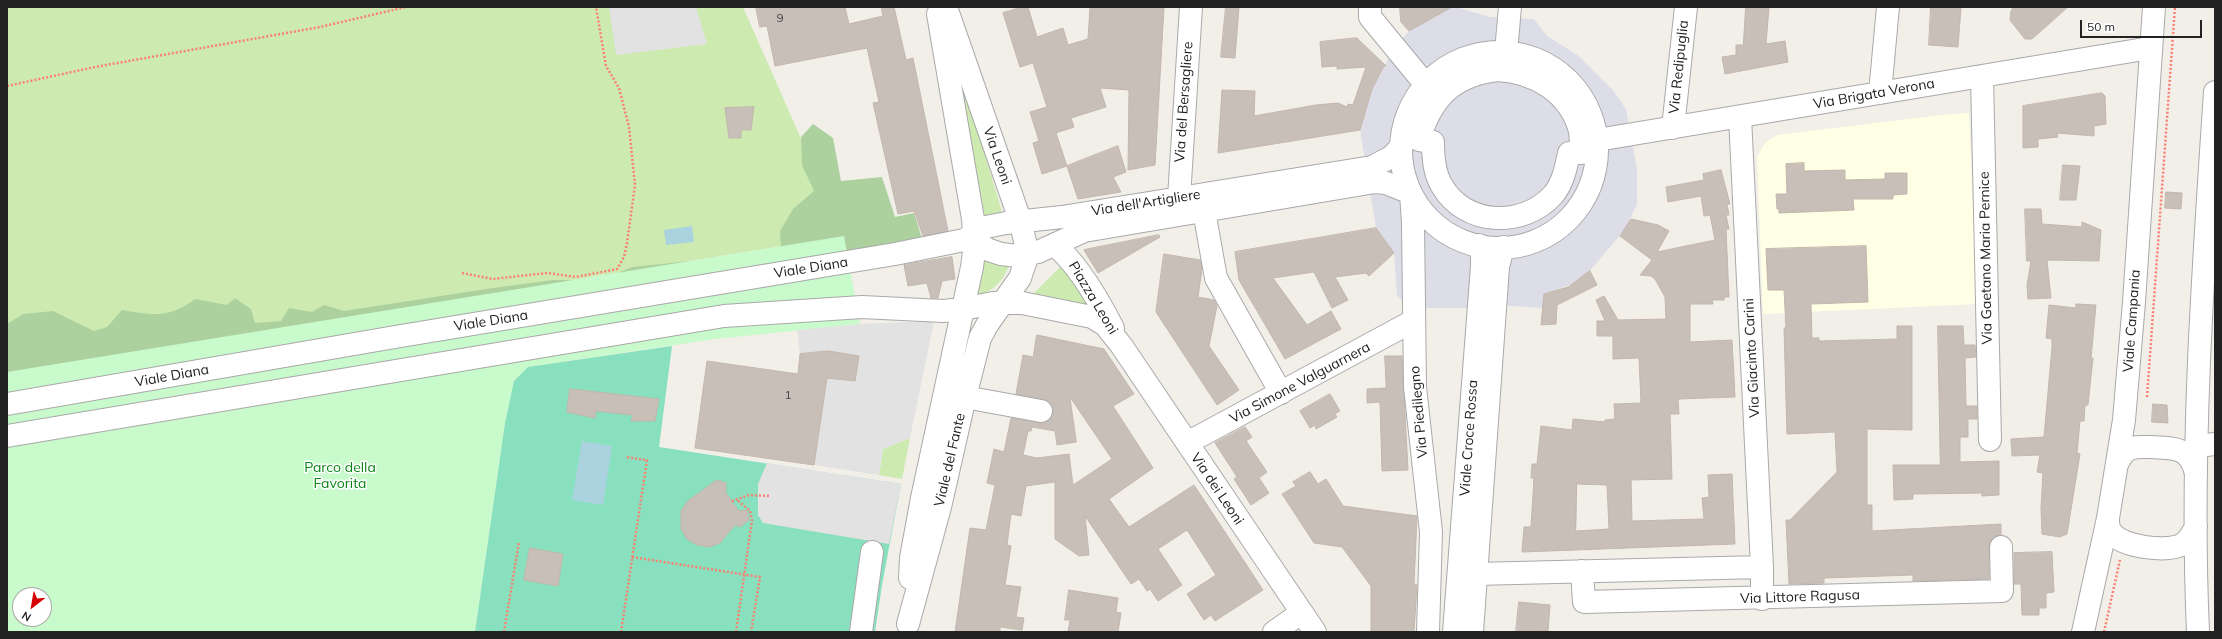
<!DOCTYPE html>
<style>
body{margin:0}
#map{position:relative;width:2222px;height:639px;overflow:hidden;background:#f2efe9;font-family:Mulish,sans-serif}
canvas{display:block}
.frame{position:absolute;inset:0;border:8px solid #222;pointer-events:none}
.north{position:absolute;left:12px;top:587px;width:40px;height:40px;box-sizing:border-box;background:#fff;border:1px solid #a7a7a7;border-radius:50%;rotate:211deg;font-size:11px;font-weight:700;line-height:16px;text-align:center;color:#222}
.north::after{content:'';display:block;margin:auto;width:14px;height:18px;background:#d40000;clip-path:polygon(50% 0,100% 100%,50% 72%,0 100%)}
.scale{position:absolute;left:2080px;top:20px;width:122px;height:18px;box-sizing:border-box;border:2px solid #222;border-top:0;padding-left:5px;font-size:12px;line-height:14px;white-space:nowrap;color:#222;-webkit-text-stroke:3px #fff;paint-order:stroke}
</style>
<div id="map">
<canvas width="2222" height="639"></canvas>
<div class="frame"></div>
<div class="north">N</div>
<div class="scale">50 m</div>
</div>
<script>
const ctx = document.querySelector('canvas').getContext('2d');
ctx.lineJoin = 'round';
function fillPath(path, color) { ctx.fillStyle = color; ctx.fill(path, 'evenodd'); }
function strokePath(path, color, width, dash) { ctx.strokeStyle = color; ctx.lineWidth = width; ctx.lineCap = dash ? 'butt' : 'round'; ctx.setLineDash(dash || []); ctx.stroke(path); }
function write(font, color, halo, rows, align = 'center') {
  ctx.font = font + ' Mulish,sans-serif'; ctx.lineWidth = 3; ctx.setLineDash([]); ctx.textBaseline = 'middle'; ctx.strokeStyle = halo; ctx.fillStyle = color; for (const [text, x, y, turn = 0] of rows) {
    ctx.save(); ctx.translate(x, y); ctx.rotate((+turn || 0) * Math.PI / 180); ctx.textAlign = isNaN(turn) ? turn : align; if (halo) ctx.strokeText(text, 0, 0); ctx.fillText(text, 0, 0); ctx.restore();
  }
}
fillPath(new Path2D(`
 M1969 113 1977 304 1763 314 1757 157 1765 143 1777 135 1941 115Z`), '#ffffe5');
fillPath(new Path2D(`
 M7 7H743L844 236 7 372Z
 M956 59 1003 215 982 219Z
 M983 258 1010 263C1003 282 994 291 974 298Z
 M1063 264 1094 311 1030 297Z
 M910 438 902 479 879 475 883 449Z`), '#cdebb0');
fillPath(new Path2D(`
 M813 124 833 138 841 181 882 177 895 217 914 213 924 245 7 395V324L23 314 53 311 94 331 107 327 122 310C152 315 169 319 195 299L227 305 235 298 251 309 255 323 281 321 289 308 312 312 324 305 344 311 486 289 553 280H574L615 274 632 267 700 260 781 247 780 231 793 209 814 191 802 165 801 137Z`), '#add19e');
fillPath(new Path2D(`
 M844 236 860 324 715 339 528 367 514 381 505 423 475 632H7V372ZM20 595H44V619H20Z`), '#c8facc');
fillPath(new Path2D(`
 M672 346 659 447 901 484 882 585 875 632H475L505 423 514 381 528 367Z`), '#88e0be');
fillPath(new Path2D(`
 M609 7H696L707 44 616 55Z
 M932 321 933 326 910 438 883 449 879 475 814 465 827 378 855 381 828 351 800 354 797 330 860 324Z
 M767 463 901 484 889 544 763 523 758 515V484Z`), '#e2e2e2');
fillPath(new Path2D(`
 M1456 7 1490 17 1534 19 1547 36 1579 56 1612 89 1626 109 1637 169V204L1626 228 1590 271 1575 283 1544 294 1543 308 1495 305 1478 308H1413L1397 296 1394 253 1376 228 1360 130 1372 89 1395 47 1409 31 1445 10Z`), '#dddde8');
fillPath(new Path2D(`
 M692 226 694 242 666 245 664 230Z
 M582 441 612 446 603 505 572 500Z`), '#aad3df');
const building = new Path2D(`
 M756 7H845L849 24 883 16 881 7H894L906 60 913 58 948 231 923 236 914 211 898 214 873 103 879 102 867 48 775 66 767 26 760 27Z
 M1022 7H1028L1037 37 1063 28 1068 45 1088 39 1090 7H1164L1155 165 1128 170 1129 90 1100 88 1106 107 1071 118 1074 127 1056 133 1067 166 1042 174 1033 143 1039 141 1030 112 1047 107 1033 63 1020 67 1003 13Z
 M1226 7H1239L1235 58 1221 57Z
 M1400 7H1452L1409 31 1401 22Z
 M1746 7H1769L1766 44 1785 41 1788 62 1725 74 1722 57 1736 55V45H1743Z
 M1931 7H1961L1958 47 1929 45Z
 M2014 7H2068L2032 39H2025L2010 20 2011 11Z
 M1357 38 1386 66H1384L1372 89 1360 130 1218 153 1222 90 1255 91 1254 116 1316 105 1338 103 1347 107 1348 104 1353 105 1366 67 1337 69V66L1322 67 1320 42Z
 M2102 93 2105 96 2106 124 2094 126V136L2057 133 2058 137 2038 139V147L2023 148V106Z
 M754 107 751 130H741V138H729L725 108Z
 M1118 146 1126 172 1113 177 1121 192 1078 199 1067 166Z
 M1804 163V171L1845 170V180L1885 179V173H1907V194L1893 195V199H1853L1854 210 1779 213V209H1777L1776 194H1787L1786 164Z
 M2063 165 2080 166 2076 200H2060Z
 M1721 170 1730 204H1727L1729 215H1726L1729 229H1726L1729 297H1724V300H1712L1713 304H1690V342L1732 340 1735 397 1678 399 1679 414H1670L1672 479 1631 480 1632 521 1704 519 1702 498 1709 497 1708 475 1732 474 1735 544 1522 552 1524 527H1531L1534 478H1531L1532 464H1537L1541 426 1572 430 1573 419 1605 422V420L1615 419 1614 404 1641 403 1639 358 1613 359V336H1597V321H1605L1596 300 1604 296 1618 320 1666 319 1665 297 1655 279 1651 276 1640 275 1652 260 1620 236 1631 219 1658 225 1669 231 1657 252 1715 240 1710 215 1704 216 1701 196 1668 202 1666 187 1704 180 1703 174ZM1577 484 1607 485 1609 529 1576 531Z
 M2166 192 2182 193 2181 209 2165 208Z
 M2025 209H2041L2042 224 2082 227V222L2101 230 2099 261 2047 260 2051 298 2028 299 2027 285 2031 261H2027Z
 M1376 228 1394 253 1369 276 1366 273 1335 277 1348 300 1332 308 1314 272 1273 278 1307 325 1331 311 1341 329 1285 359 1239 280 1235 252Z
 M1159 235 1160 237 1098 273 1084 250Z
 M1866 246 1868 302 1811 304 1812 338H1819V341L1897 339V326H1912V430L1867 429V505H1872V531L2001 524V535L1994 537 1989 547V579L1913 581V575L1824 578V583L1789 584 1786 520H1790L1837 472 1835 432 1787 434 1784 328H1786L1784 290H1768L1766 249Z
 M1164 254 1200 260 1202 269 1198 297 1214 300 1217 306 1209 346 1239 390 1217 405 1156 312Z
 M952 257 955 279 942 281 938 298H931L927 283 908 286 904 265Z
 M1590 271 1597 285 1557 305 1556 324 1541 325 1544 294 1568 287Z
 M2076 304 2096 305 2091 358H2093L2088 405H2085L2084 421H2080L2077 453 2080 454 2067 534 2060 537 2042 534 2041 508 2043 473 2037 472 2040 455 2012 456 2011 439 2044 437 2052 347V339L2046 338 2049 305 2076 308Z
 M1938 326H1963L1964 345H1975L1976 357 1965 358 1966 406H1977V419H1968V437H1960V462L1999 461V495L1982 496V493L1913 494V499L1894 500 1893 465H1940Z
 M1037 335 1104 349 1134 394 1113 406 1153 468 1109 499 1129 527 1194 485 1263 590 1215 621 1211 615 1204 620 1187 594 1216 575 1187 530 1158 549 1182 585 1158 601 1150 589 1147 591 1139 579 1131 584 1085 516 1089 555 1079 556 1055 539V482L1026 486 1021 516 1011 514 1007 545 1011 546 1005 585 1021 587 1016 617 1024 618 1022 630 1000 627V632H955L970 528 986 530 995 485 987 483 994 449 1004 452 1011 418 1045 423 1050 419 1053 414V407L1049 401 1016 394 1023 355 1033 357ZM1070 397 1112 459 1073 485 1069 454 1037 458 1023 455 1028 431H1031L1032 427 1055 431 1057 445 1076 442Z
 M828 351 859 356 855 381 827 378 814 465 695 448 707 361 798 374 800 354Z
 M1385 356H1402L1408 470 1382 471 1380 402 1367 403V389L1386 388Z
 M570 389 659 399 655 421H631L633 415 596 411 595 418 567 412Z
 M1330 394 1340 411 1335 414 1337 417 1316 429 1315 425 1310 428 1300 411Z
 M2153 404 2167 405 2168 423 2152 422Z
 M1245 427 1252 437 1246 441 1267 472 1259 478 1269 493 1251 505 1234 479 1237 477 1215 443Z
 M1310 472 1318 484 1326 479 1343 506 1417 516 1414 584 1417 585 1414 632H1371V586L1342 547 1314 543 1282 494 1296 486 1293 482Z
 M717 480 726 483V493L738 510 747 511 749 520 740 527 735 525 720 543 709 547 697 545 687 539 681 529V511L688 501Z
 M530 548 563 554 558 586 524 580Z
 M2052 552 2054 592 2046 593V608H2039V615H2022L2021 584H2014V553Z
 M1069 590 1118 598 1116 612 1121 613 1118 632H1068L1070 620H1065Z
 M1519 602 1550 605 1548 631 1516 632Z`);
fillPath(building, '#c7bfb8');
strokePath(building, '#c4b6ab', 1);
const minor = new Path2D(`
 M1370 7V17L1426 85
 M1506 52 1510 7
 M1401 150a98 98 0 1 1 196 0a98 98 0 1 1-196 0Z
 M1498 70C1535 72 1570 93 1580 131 1581 138 1581 146 1581 153H1569C1566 168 1563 183 1553 195 1523 228 1465 226 1442 186 1434 173 1433 157 1433 142L1419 140C1431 98 1453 75 1498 70Z
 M1982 76 1990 440
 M1880 93 1888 7
 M1740 117 1762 567V599
 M1673 128 1686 7
 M1597 140 2150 48
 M1179 198 1191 7
 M1204 211 1216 278 1281 393
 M975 234 981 245 989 250 1001 254 1018 256 1038 252 1084 231 1375 182 1386 183 1411 193 1413 223 1415 387 1431 532 1428 632
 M1054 245C1076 261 1100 303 1113 328
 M965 397 1041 411
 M7 404 395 337 895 254 964 240 986 227 1006 223 1062 217 1372 167 1391 157 1402 146
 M7 436 724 316 862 307 943 311 963 309 993 303H1022L1092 317 1105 325 1121 345 1315 632
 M1187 443 1413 321
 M2197 446 2215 444
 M2117 464C2120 459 2122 453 2128 450 2134 446 2142 447 2149 447 2173 448 2190 446 2196 474
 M2108 518C2108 524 2108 529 2112 533 2122 547 2168 553 2183 544 2189 540 2192 534 2196 527
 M1582 571 1584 602 2002 591 2001 547
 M1475 574 1762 567
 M910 578 911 558 922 498 972 267 975 244 973 219 938 14
 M908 624 940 507 965 397 980 338 987 325 1020 278 1028 254 1020 220 946 7
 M861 632 872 552
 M1274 632 1301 613
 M1454 632 1482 266V256L1479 245
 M1472 632 1498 267 1503 247
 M2083 632 2108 518 2124 420 2134 302 2154 7
 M2198 632C2190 452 2203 271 2215 92`);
strokePath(minor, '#a9a9a9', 24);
strokePath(new Path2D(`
 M7 86 95 67 320 27 406 7
 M462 273 493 279 547 273 576 277 617 269 624 257 627 243 635 185 629 127 619 88 606 66 596 7
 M2147 397 2175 7
 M732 501 749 495 770 496
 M632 557 760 577 751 632
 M504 632 519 542
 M621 632 647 460 625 457
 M736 632 752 520 750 511 736 499
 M2104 632 2120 560`), '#fa8072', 2.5, [2, 2]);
strokePath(minor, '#fff', 22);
write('12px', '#4b4948', null, [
 ["9",780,18],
 ["1",788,395]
]);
write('14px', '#222', '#fff', [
 ["Via Redipuglia",1679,67,-84],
 ["Via Brigata Verona",1874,94,-10],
 ["Via del Bersagliere",1184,102,-86],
 ["Via Leoni",997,156,71],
 ["Via dell'Artigliere",1146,203,-9],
 ["Via Gaetano Maria Pernice",1986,258,-91],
 ["Viale Diana",811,268,-9],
 ["Piazza Leoni",1093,298,59],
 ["Viale Diana",491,321,-9],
 ["Viale Campania",2132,321,-86],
 ["Via Giacinto Carini",1752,358,-93],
 ["Viale Diana",172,376,-10],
 ["Via Simone Valguarnera",1300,383,-28],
 ["Via Piedilegno",1419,412,-95],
 ["Viale Croce Rossa",1469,438,-86],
 ["Viale del Fante",950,460,-77],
 ["Via dei Leoni",1217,489,56],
 ["Via Littore Ragusa",1800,597,-2]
]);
write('14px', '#0c8416', '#fff', [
 ["Parco della",340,468],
 ["Favorita",340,484]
]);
</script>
